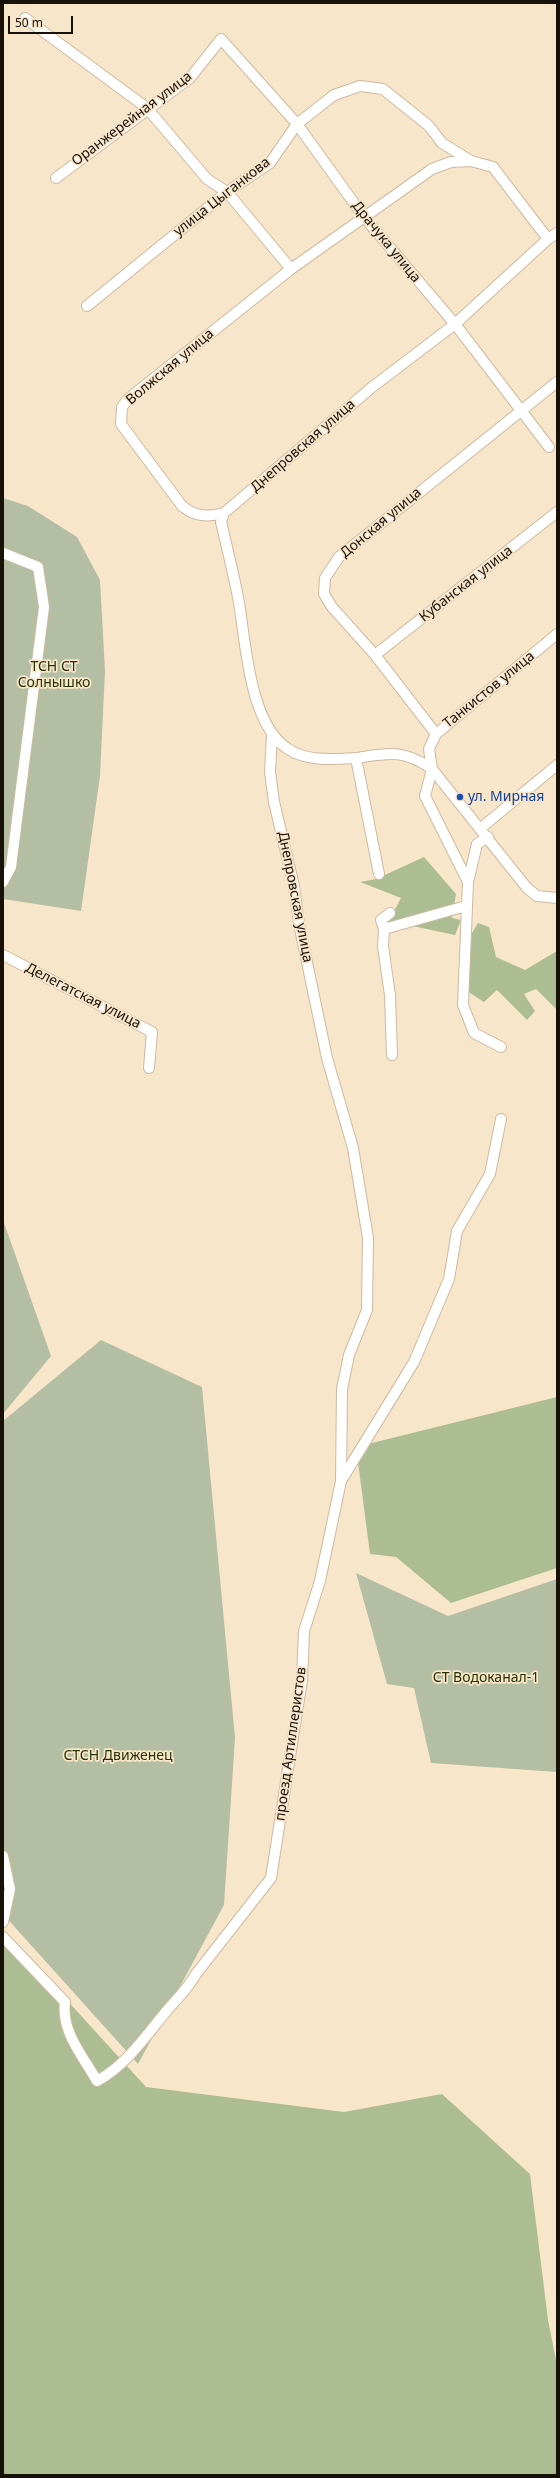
<!DOCTYPE html>
<meta charset="utf-8">
<style>
body{margin:0}
#map{position:relative;width:560px;height:2478px;overflow:hidden;background:#f8e6cb;font-family:"Noto Sans",sans-serif}
canvas{display:block}
.frame{position:absolute;inset:0;border:4px solid #171108;pointer-events:none}
.scale{position:absolute;left:8px;top:16px;width:65px;height:18px;box-sizing:border-box;border:2px solid #171108;border-top:0;padding-left:5px;font-size:12px;line-height:14px;white-space:nowrap;color:#171108;-webkit-text-stroke:3px #f8e6cb;paint-order:stroke}
</style>
<div id="map">
<canvas width="560" height="2478"></canvas>
<div class="frame"></div>
<div class="scale">50 m</div>
</div>
<script>
const ctx = document.querySelector('canvas').getContext('2d');
ctx.lineJoin = 'round';
function fillPath(path, color) { ctx.fillStyle = color; ctx.fill(path, 'evenodd'); }
function strokePath(path, color, width, dash) { ctx.strokeStyle = color; ctx.lineWidth = width; ctx.lineCap = dash ? 'butt' : 'round'; ctx.setLineDash(dash || []); ctx.stroke(path); }
function write(font, color, halo, rows, align = 'center') {
  ctx.font = font + ' "Noto Sans",sans-serif'; ctx.lineWidth = 3.5; ctx.setLineDash([]); ctx.textBaseline = 'middle'; ctx.strokeStyle = halo; ctx.fillStyle = color; for (const [text, x, y, turn = 0] of rows) {
    ctx.save(); ctx.translate(x, y); ctx.rotate((+turn || 0) * Math.PI / 180); ctx.textAlign = isNaN(turn) ? turn : align; if (halo) ctx.strokeText(text, 0, 0); ctx.fillText(text, 0, 0); ctx.restore();
  }
}
fillPath(new Path2D(`
 M3 498 28 506 77 537 100 580 105 671 100 776 81 911 3 899Z
 M3 1220 51 1356 3 1414Z
 M101 1340 202 1387 235 1738 224 1905 138 2064 3 1914V1421Z
 M356 1573 448 1616 557 1579V1772L431 1763 414 1688 387 1684Z`), '#b3bea2');
fillPath(new Path2D(`
 M424 857 456 894 452 918 461 920 455 935 389 921 401 898 360 882 376 879Z
 M478 923 489 927 496 957 525 970 557 951V1010L536 989 524 994 535 1011 527 1020 497 990 484 1002 467 991 472 933Z
 M557 1397V1568L451 1603 396 1557 370 1554 356 1447Z
 M3 1930 146 2087 344 2112 442 2094 530 2174 548 2320 557 2365V2475H3Z`), '#adbd93');
const minor = new Path2D(`
 M25 18 147 108 207 179 227 192 291 269
 M56 178 190 78 221 39 297 124 364 217 455 324 549 447
 M87 306 227 192 270 163 297 124 334 95 360 86 383 89 429 126 442 143 471 161
 M224 513C207 517 196 517 182 506L121 424 122 407 128 399 291 269 432 169 451 162 471 161 493 167 548 239
 M3 553 38 567 44 607 11 867 3 882
 M375 655 557 512
 M436 734 375 655 332 607 324 594 325 578 339 557 557 382
 M356 758C333 759 308 762 288 749 248 723 246 640 238 597 233 572 227 547 221 522L224 513 371 388 455 324 548 239 557 233
 M432 769 527 888 537 896 557 898
 M432 769 425 796 468 882
 M481 828 557 765
 M488 837 477 844 468 882 463 1005 474 1033 501 1047
 M379 874 356 758C390 753 403 749 432 769L429 749 436 734 557 634
 M390 913 381 920 384 929 383 946 390 995 392 1055
 M384 929 466 906
 M3 955 152 1032 149 1068
 M341 1481 414 1362 449 1279 457 1231 490 1174 501 1119
 M3 1856 10 1889 3 1922
 M3 1937 65 2002C61 2032 83 2056 97 2081 127 2065 148 2033 169 2008 179 1997 188 1988 196 1974L271 1878 302 1680 304 1631 320 1581 341 1481 342 1389 349 1355 367 1310 368 1238 353 1148 327 1058 299 924 294 886 274 802 270 772 272 735`);
strokePath(minor, '#ccbaa0', 12);
strokePath(minor, '#fff', 10);
for (const [x, y, r, color] of [
 [460,797,4,"#1a4fb4"]
]) { const dot = new Path2D(); dot.arc(x, y, r, 0, 2 * Math.PI); ctx.fillStyle = color; ctx.fill(dot); strokePath(dot, '#f8e6cb', 1.5); }
write('14px', '#171108', '#f8e6cb', [
 ["Оранжерейная улица",132,119,-37],
 ["улица Цыганкова",222,197,-38],
 ["Драчука улица",386,242,51],
 ["Волжская улица",170,367,-40],
 ["Днепровская улица",303,446,-41],
 ["Донская улица",381,523,-40],
 ["Кубанская улица",466,584,-38],
 ["Танкистов улица",489,690,-39],
 ["Днепровская улица",295,897,79],
 ["Делегатская улица",83,996,27],
 ["проезд Артиллеристов",291,1744,-82]
]);
write('14px', '#253201', '#f8e6cb', [
 ["ТСН СТ",54,667],
 ["Солнышко",54,683],
 ["СТ Водоканал-1",486,1678],
 ["СТСН Движенец",118,1756]
]);
write('14px', '#164399', '#f8e6cb', [
 ["ул. Мирная",468,797]
], 'left');
</script>
